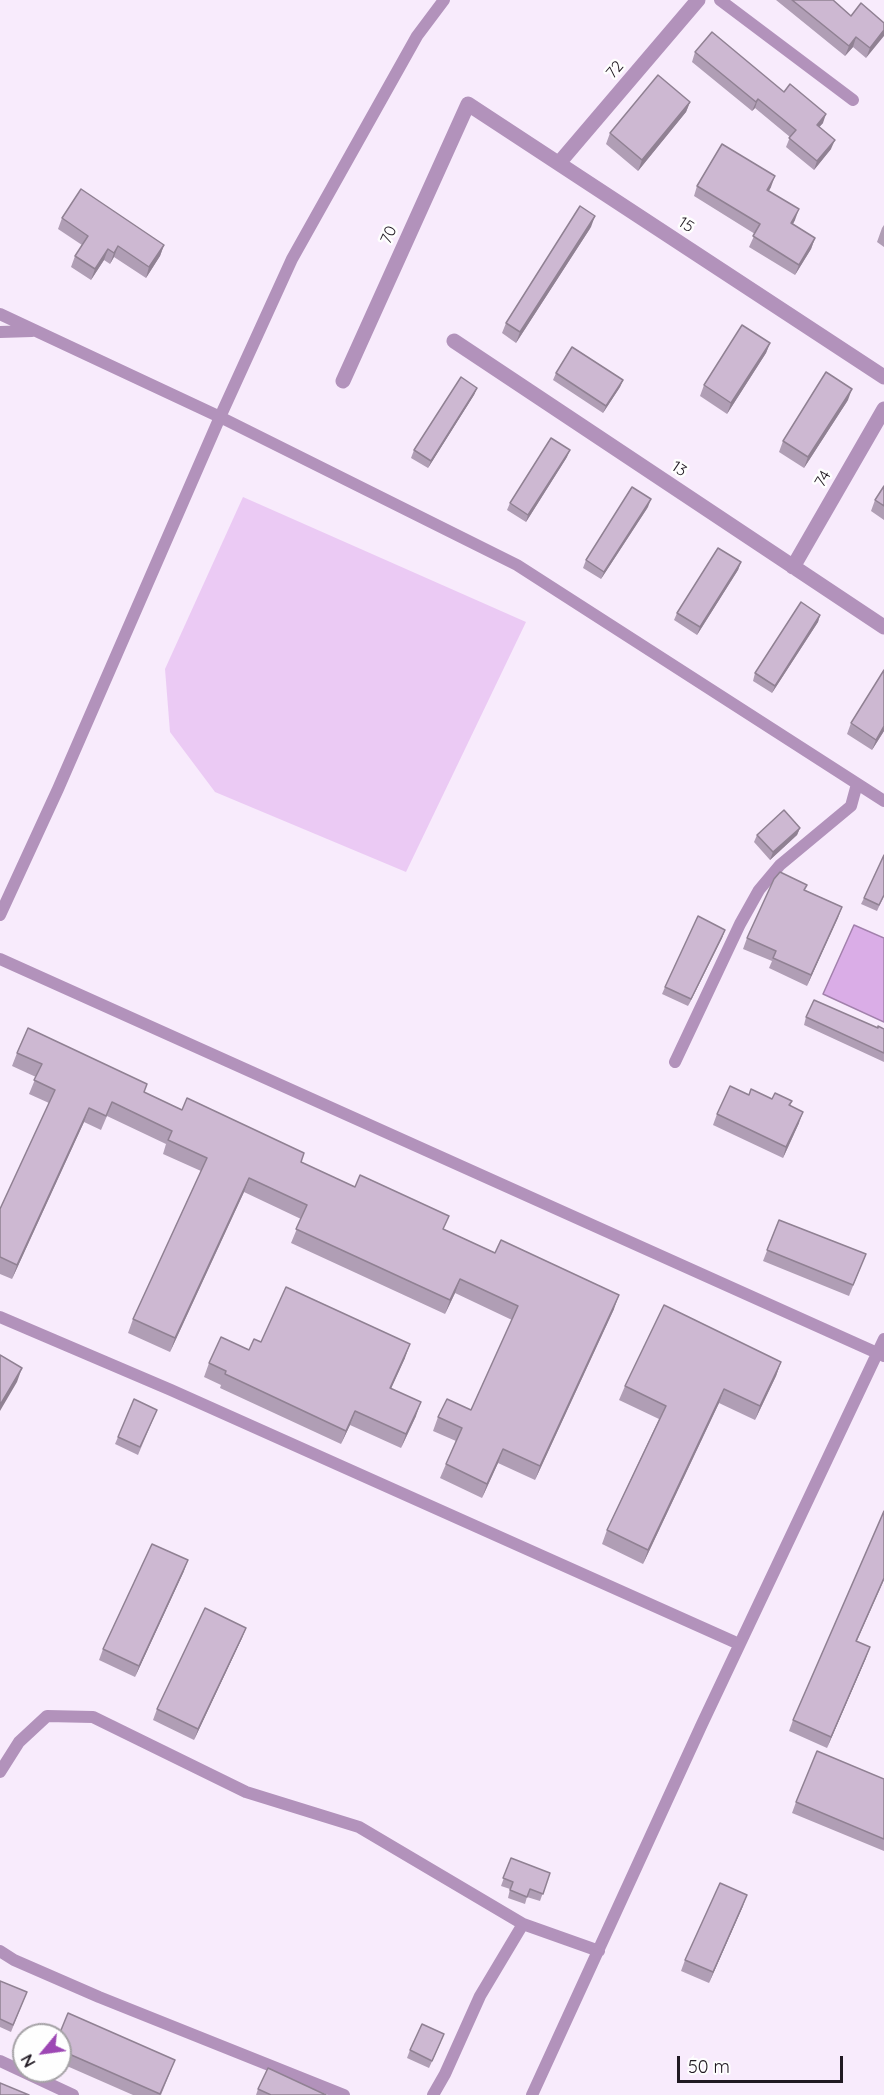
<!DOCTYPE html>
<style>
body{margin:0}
#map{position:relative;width:884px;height:2095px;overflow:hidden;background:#f8ebfc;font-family:Quicksand,sans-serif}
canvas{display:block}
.north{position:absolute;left:12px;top:2023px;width:60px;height:60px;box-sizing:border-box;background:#fefefe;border:2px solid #a5a2a6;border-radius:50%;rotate:241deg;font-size:16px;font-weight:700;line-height:24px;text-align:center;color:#201922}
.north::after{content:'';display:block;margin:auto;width:21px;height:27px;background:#9d47b4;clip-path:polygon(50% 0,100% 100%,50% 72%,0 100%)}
.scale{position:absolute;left:677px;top:2056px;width:166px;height:27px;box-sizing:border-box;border:3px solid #201922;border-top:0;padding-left:8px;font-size:18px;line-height:21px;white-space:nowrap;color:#201922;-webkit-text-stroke:4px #fefefe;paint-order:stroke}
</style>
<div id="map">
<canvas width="884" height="2095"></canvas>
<div class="north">N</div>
<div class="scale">50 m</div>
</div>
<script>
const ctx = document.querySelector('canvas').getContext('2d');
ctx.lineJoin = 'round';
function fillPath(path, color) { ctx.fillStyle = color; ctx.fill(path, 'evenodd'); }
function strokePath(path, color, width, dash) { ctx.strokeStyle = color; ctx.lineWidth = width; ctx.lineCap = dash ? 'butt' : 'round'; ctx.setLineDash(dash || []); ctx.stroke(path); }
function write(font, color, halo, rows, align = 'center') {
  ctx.font = font + ' Quicksand,sans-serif'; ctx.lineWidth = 5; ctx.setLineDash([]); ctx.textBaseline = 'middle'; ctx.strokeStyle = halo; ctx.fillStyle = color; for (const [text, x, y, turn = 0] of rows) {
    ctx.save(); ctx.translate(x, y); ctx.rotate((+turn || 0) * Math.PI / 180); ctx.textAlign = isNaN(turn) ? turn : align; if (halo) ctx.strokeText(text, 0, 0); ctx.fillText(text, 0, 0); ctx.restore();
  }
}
fillPath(new Path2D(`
 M243 497 526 622 406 872 215 792 170 732 165 669Z`), '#ebcaf4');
const water = new Path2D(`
 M854 925 884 938V1022L823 994Z`);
fillPath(water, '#daade7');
strokePath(water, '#a281ac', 1.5);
strokePath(new Path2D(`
 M720 0 853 100
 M0 314 220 417 517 565 884 801
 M0 332 32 331
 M0 915 58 789 220 417 292 259 417 36 444 0
 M0 959 884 1356
 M675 1062 740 924 759 890 780 865 851 806 857 784
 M0 1317 171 1390 739 1644
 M0 1772 19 1742 47 1716 93 1717 246 1792 359 1827 523 1924 599 1951
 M0 1951 14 1960 99 1997 344 2095
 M0 2061 73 2095
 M433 2095 445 2074 480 1996 523 1924
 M532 2095 702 1724 884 1339`), '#b292bb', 12);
strokePath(new Path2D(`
 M559 163 698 0
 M454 341 884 627
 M343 381 468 104 884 377
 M793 567 884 409`), '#b292bb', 15);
fillPath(new Path2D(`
 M776 0H833L851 16 884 23 866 58 853 47 845 56Z
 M695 52 784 92 823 123 819 127 831 149 814 170 786 147 790 137 755 108 752 111 692 62Z
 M690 102 686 112 638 171 606 144 610 133Z
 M697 186 771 187 769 191 795 220 793 224 815 238 811 249 795 275 749 247 755 234 694 196Z
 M62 218 164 245 160 256 146 278 114 257 110 264 104 260 91 280 71 267 75 256 82 245 58 229Z
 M884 225V247L877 242 882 228Z
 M591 227 516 343 502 333 506 323Z
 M770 343 766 353 727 414 700 396 704 385Z
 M556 373 623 380 620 387 603 413 553 380Z
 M477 388 474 395 428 468 411 458 414 450Z
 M848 400 804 468 779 452 783 441Z
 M567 457 526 522 507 510 510 503Z
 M884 486V520L871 511 875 500Z
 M648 507 601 579 583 568 586 560Z
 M741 562 738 570 697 635 674 620 677 613Z
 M820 615 818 622 772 693 753 681 755 673Z
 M851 723 884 731 872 750 847 734Z
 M800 828 797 835 770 860 754 842 757 835Z
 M805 890 842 907 807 986 769 968 772 961 743 949 747 938Z
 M884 896 877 911 861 904 864 898Z
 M725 930 722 938 688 1006 662 994 665 987Z
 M806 1017 884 1029V1062L804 1025Z
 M17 1053 144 1092 182 1110 301 1162 614 1309 535 1480 498 1463 482 1498 440 1478 446 1464 456 1441 433 1431 438 1417 471 1410 512 1320 455 1293 445 1314 291 1243 301 1219 244 1192 170 1352 128 1333 133 1319 201 1171 163 1154 166 1144 107 1116 101 1130 84 1122 12 1279 0 1274V1209L49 1103 29 1094 36 1077 12 1066Z
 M749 1095 772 1099 792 1101 790 1106 799 1123 783 1158 713 1125 717 1114Z
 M779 1220 866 1254 849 1296 763 1261Z
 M261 1342 405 1358 391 1388 416 1416 401 1448 350 1425 341 1444 220 1388 221 1385 204 1377 209 1363 249 1350Z
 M781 1362 776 1376 755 1420 719 1403 643 1564 602 1544 607 1530 659 1419 619 1400 625 1386Z
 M157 1410 138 1455 115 1444 118 1437Z
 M184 1571 135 1677 99 1660 103 1649Z
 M246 1628 242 1638 194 1740 153 1720 157 1709Z
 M866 1658 827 1748 789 1731 793 1720Z
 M884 1779V1851L792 1813 796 1802Z
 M511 1858 550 1873 540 1901 527 1897 525 1904 508 1898 510 1889 501 1886Z
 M743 1906 709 1983 681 1971 685 1960Z
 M0 1981 27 1992 11 2032 0 2027Z
 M60 2035 175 2060 161 2095H133L60 2063Z
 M441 2042 429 2068 407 2058 410 2050Z
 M258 2089 326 2095H256Z`), '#b09eb5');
fillPath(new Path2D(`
 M884 30V36L866 58 870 48Z
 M856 37 853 47 845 56 849 46Z
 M758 99 755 108 752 111 756 102Z
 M690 102 686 112 638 171 642 160Z
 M826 114 823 123 813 134 817 125Z
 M835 140 831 149 814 170 817 161Z
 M775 176 771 187 763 200 767 190Z
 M799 209 795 220 787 234 791 223Z
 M595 216 591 227 516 343 520 332Z
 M815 238 811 249 795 275 799 265Z
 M164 245 160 256 146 278 149 267Z
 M118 246 114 257 110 264 114 253Z
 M108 249 104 260 91 280 95 269Z
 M770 343 766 353 727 414 731 403Z
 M623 380 620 387 603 413 606 406Z
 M477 388 474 395 428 468 431 461Z
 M852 389 848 400 804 468 808 457Z
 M570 450 567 457 526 522 528 515Z
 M651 499 648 507 601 579 604 572Z
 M741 562 738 570 697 635 700 627Z
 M820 615 818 622 772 693 775 686Z
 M884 726V731L872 750 876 740Z
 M800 828 797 835 770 860 773 852Z
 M842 907 838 918 807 986 811 975Z
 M725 930 722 938 688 1006 691 999Z
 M89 1108 84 1122 12 1279 17 1265Z
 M803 1112 799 1123 783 1158 786 1147Z
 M249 1178 244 1192 170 1352 175 1338Z
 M460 1279 455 1293 445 1314 450 1300Z
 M619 1295 614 1309 535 1480 540 1466Z
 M410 1344 405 1358 385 1402 390 1388Z
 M781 1362 776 1376 755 1420 760 1406Z
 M22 1368 17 1382 0 1411V1405Z
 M724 1389 719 1403 643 1564 648 1550Z
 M421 1402 416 1416 401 1448 406 1434Z
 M355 1411 350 1425 341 1444 346 1431Z
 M503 1449 498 1463 482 1498 487 1484Z
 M188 1560 184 1571 135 1677 139 1666Z
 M884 1578V1580L852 1652 856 1641Z
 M246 1628 242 1638 194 1740 198 1729Z
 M870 1647 866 1658 827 1748 831 1737Z
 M747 1895 743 1906 709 1983 713 1972Z`), '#908193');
const building = new Path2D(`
 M792 0H833L851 16 861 3 884 23V30L870 48 856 37 849 46Z
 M712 32 784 92 790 84 826 114 817 125 835 140 817 161 789 138 796 130 758 99 756 102 695 52Z
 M658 75 690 102 642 160 610 133Z
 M722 144 775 176 767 190 799 209 791 223 815 238 799 265 753 236 760 224 697 186Z
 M81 189 164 245 149 267 118 246 114 253 108 249 95 269 75 256 88 236 62 218Z
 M580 206 595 216 520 332 506 323Z
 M742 325 770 343 731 403 704 385Z
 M572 347 623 380 606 406 556 373Z
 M826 372 852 389 808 457 783 441Z
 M461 377 477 388 431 461 414 450Z
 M551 438 570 450 528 515 510 503Z
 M884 486V506L875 500Z
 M632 487 651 499 604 572 586 560Z
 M718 548 741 562 700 627 677 613Z
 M801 602 820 615 775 686 755 673Z
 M884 670V726L876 740 851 723Z
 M784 810 800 828 773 852 757 835Z
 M884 855V895L879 905 864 898Z
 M780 872 807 885 804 890 842 907 811 975 773 958 776 951 747 938 774 879Z
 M698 916 725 930 691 999 665 987Z
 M814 1000 878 1028V1026L884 1029V1053L806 1017Z
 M28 1028 147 1084 144 1092 182 1110 187 1098 304 1153 301 1162 355 1187 360 1175 449 1216 443 1229 495 1253 501 1240 619 1295 540 1466 503 1449 487 1484 446 1464 462 1428 438 1417 447 1399 471 1410 518 1306 460 1279 450 1300 296 1229 307 1205 249 1178 175 1338 133 1319 207 1158 168 1140 172 1131 112 1102 106 1116 89 1108 17 1265 0 1257V1209L55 1090 34 1080 42 1064 17 1053Z
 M730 1086 749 1095 751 1089 772 1099 775 1093 792 1101 789 1105 803 1112 786 1147 717 1114Z
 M779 1220 866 1254 853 1285 767 1250Z
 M286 1287 410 1344 390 1388 421 1402 406 1434 355 1411 346 1431 225 1374 226 1371 209 1363 221 1337 249 1350 254 1339 261 1342Z
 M664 1305 781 1362 760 1406 724 1389 648 1550 607 1530 666 1406 625 1386Z
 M0 1355 22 1368 0 1405Z
 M134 1399 157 1410 140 1447 118 1437Z
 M884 1511V1578L856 1641 870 1647 831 1737 793 1720Z
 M152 1544 188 1560 139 1666 103 1649Z
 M205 1608 246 1628 198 1729 157 1709Z
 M817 1751 884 1779V1839L796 1802Z
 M511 1858 550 1873 543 1894 530 1889 527 1897 510 1890 513 1882 503 1878Z
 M720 1883 747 1895 713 1972 685 1960Z
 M0 1981 27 1992 13 2025 0 2019Z
 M68 2013 175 2060 160 2094 60 2050V2035H59Z
 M422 2024 444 2034 432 2061 410 2050Z
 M268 2068 326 2095H271L258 2089Z
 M0 2083 29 2095H0Z`);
fillPath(building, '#cdb8d2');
strokePath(building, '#908193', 1.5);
write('16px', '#201922', '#fefefe', [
 ["72",615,70,-50],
 ["15",686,225,33],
 ["70",389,235,-66],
 ["13",679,469,34],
 ["74",823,479,-60]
]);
</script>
